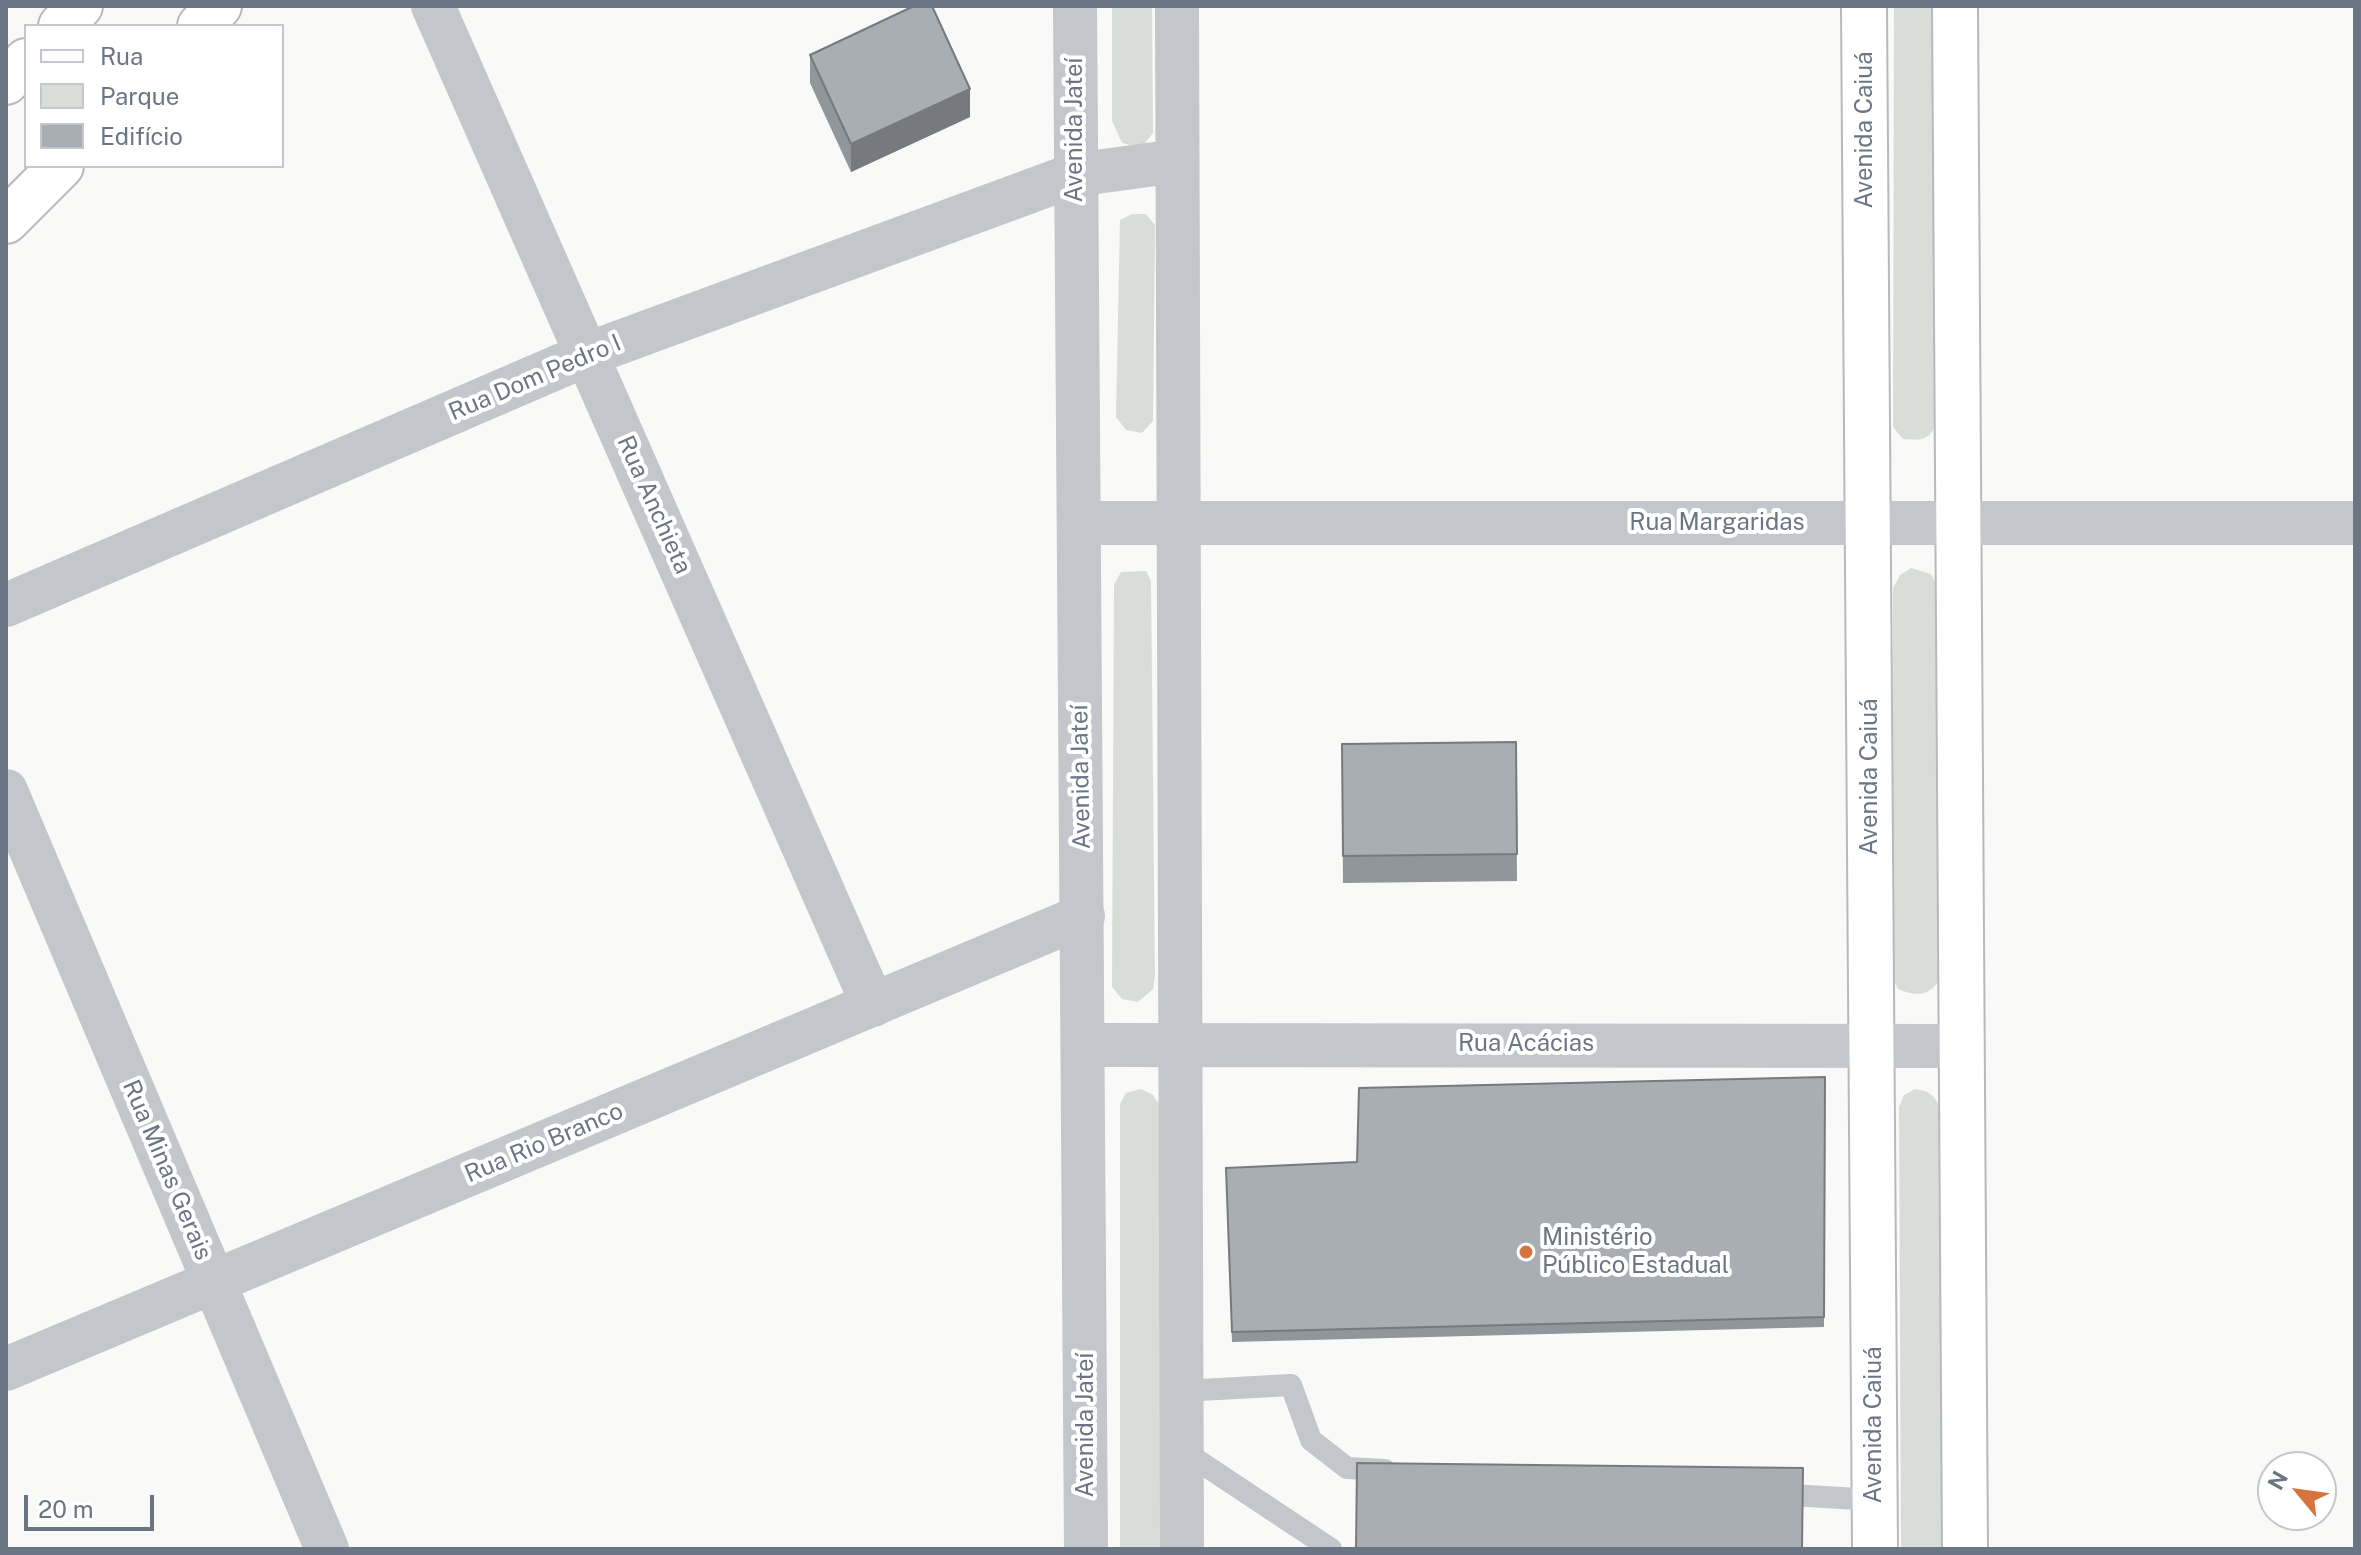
<!DOCTYPE html>
<meta charset="utf-8">
<style>
body{margin:0}
#map{position:relative;width:2361px;height:1555px;overflow:hidden;background:#f9f9f7;font-family:"Public Sans",sans-serif}
canvas{display:block}
.frame{position:absolute;inset:0;border:8px solid #6b7685;pointer-events:none}
.legend{position:absolute;left:24px;top:24px;width:260px;height:144px;box-sizing:border-box;background:#fff;border:2px solid #c4c8ce;margin:0;padding:10px 14px;list-style:none;font-size:24px;color:#6b7685}
.legend li{display:flex;align-items:center;gap:16px;height:40px}
.legend b{width:40px;border:2px solid #c4c8ce}
.north{position:absolute;left:2257px;top:1451px;width:80px;height:80px;box-sizing:border-box;background:#fff;border:2px solid #c4c8ce;border-radius:50%;rotate:299deg;font-size:22px;font-weight:700;line-height:32px;text-align:center;color:#6b7685}
.north::after{content:'';display:block;margin:auto;width:28px;height:36px;background:#d5743c;clip-path:polygon(50% 0,100% 100%,50% 72%,0 100%)}
.scale{position:absolute;left:24px;top:1495px;width:130px;height:36px;box-sizing:border-box;border:4px solid #6b7685;border-top:0;padding-left:10px;font-size:24px;line-height:28px;white-space:nowrap;color:#6b7685;-webkit-text-stroke:6px #fff;paint-order:stroke}
</style>
<div id="map">
<canvas width="2361" height="1555"></canvas>
<div class="frame"></div>
<ul class="legend">
<li><b style="height:10px;background:#fff"></b>Rua</li>
<li><b style="height:22px;background:#d8ded7"></b>Parque</li>
<li><b style="height:22px;background:#a9aeb5"></b>Edifício</li>
</ul>
<div class="north">N</div>
<div class="scale">20 m</div>
</div>
<script>
const ctx = document.querySelector('canvas').getContext('2d');
ctx.lineJoin = 'round';
function fillPath(path, color) { ctx.fillStyle = color; ctx.fill(path, 'evenodd'); }
function strokePath(path, color, width, dash) { ctx.strokeStyle = color; ctx.lineWidth = width; ctx.lineCap = dash ? 'butt' : 'round'; ctx.setLineDash(dash || []); ctx.stroke(path); }
function write(font, color, halo, rows, align = 'center') {
  ctx.font = font + ' "Public Sans",sans-serif'; ctx.lineWidth = 8; ctx.setLineDash([]); ctx.textBaseline = 'middle'; ctx.strokeStyle = halo; ctx.fillStyle = color; for (const [text, x, y, turn = 0] of rows) {
    ctx.save(); ctx.translate(x, y); ctx.rotate((+turn || 0) * Math.PI / 180); ctx.textAlign = isNaN(turn) ? turn : align; if (halo) ctx.strokeText(text, 0, 0); ctx.fillText(text, 0, 0); ctx.restore();
  }
}
fillPath(new Path2D(`
 M1112 6H1152L1153 133 1141 148 1122 143 1112 121Z
 M1894 6H1935V427C1927 442 1918 440 1903 439L1893 427Z
 M1132 214H1146L1155 225 1153 421 1142 433 1126 430 1116 417 1120 220Z
 M1911 568 1931 574 1936 584 1938 982C1927 997 1914 996 1898 989L1892 976 1893 588 1900 575Z
 M1146 571 1151 581 1155 977 1153 989 1138 1002 1122 999 1112 987 1114 585 1121 572Z
 M1141 1089 1153 1095 1159 1104 1161 1549H1120V1104L1126 1093Z
 M1915 1089C1928 1091 1934 1094 1939 1106L1945 1549H1901L1899 1107 1904 1095Z`), '#d8ded7');
const secondary = new Path2D(`
 M1864 6 1875 1549
 M1955 6 1965 1549
 M61 26 80 6
 M200 26 219 6
 M6 82 26 61
 M6 221 61 166`);
strokePath(secondary, '#b6b9be', 48);
strokePath(new Path2D(`
 M1182 1391 1291 1385 1311 1440 1347 1468 1385 1470
 M1182 1450 1331 1549
 M1774 1494 1875 1500`), '#c3c6ca', 22);
strokePath(new Path2D(`
 M433 6 873 1005
 M1079 523H2355
 M6 605 588 354 1074 175 1177 161
 M6 791 327 1549
 M1083 1045 1962 1046
 M6 1369 1083 916`), '#c3c6ca', 44);
strokePath(new Path2D(`
 M1075 6 1086 1549
 M1177 6 1182 1549`), '#c3c6ca', 44);
strokePath(secondary, '#fff', 44);
fillPath(new Path2D(`
 M810 55 970 117 851 172 810 83Z
 M1516 742 1517 881 1343 883 1342 744Z
 M1825 1077 1824 1327 1232 1342 1226 1168 1357 1162Z`), '#91969c');
fillPath(new Path2D(`
 M970 89V117L851 172V144Z`), '#767a7f');
const building = new Path2D(`
 M914 6H932L970 89 851 144 810 55Z
 M1516 742 1517 854 1343 856 1342 744Z
 M1825 1077 1824 1317 1232 1332 1226 1168 1357 1162 1359 1088Z
 M1357 1463 1803 1468 1802 1549H1356Z`);
fillPath(building, '#a9aeb5');
strokePath(building, '#767a7f', 2);
for (const [x, y, r, color] of [
 [1526,1252,8,"#d5743c"]
]) { const dot = new Path2D(); dot.arc(x, y, r, 0, 2 * Math.PI); ctx.fillStyle = color; ctx.fill(dot); strokePath(dot, '#fff', 3); }
write('24px', '#6b7685', '#fff', [
 ["Avenida Jateí",1075,130,-90],
 ["Avenida Caiuá",1865,130,-90],
 ["Rua Dom Pedro I",535,378,-23],
 ["Rua Anchieta",654,505,66],
 ["Rua Margaridas",1717,523],
 ["Avenida Jateí",1081,777,-91],
 ["Avenida Caiuá",1870,777,-90],
 ["Rua Acácias",1526,1044],
 ["Rua Rio Branco",544,1143,-23],
 ["Rua Minas Gerais",167,1170,67],
 ["Avenida Jateí",1086,1425,-90],
 ["Avenida Caiuá",1874,1425,-90]
]);
write('24px', '#6b7685', '#fff', [
 ["Ministério",1542,1238],
 ["Público Estadual",1542,1266]
], 'left');
</script>
